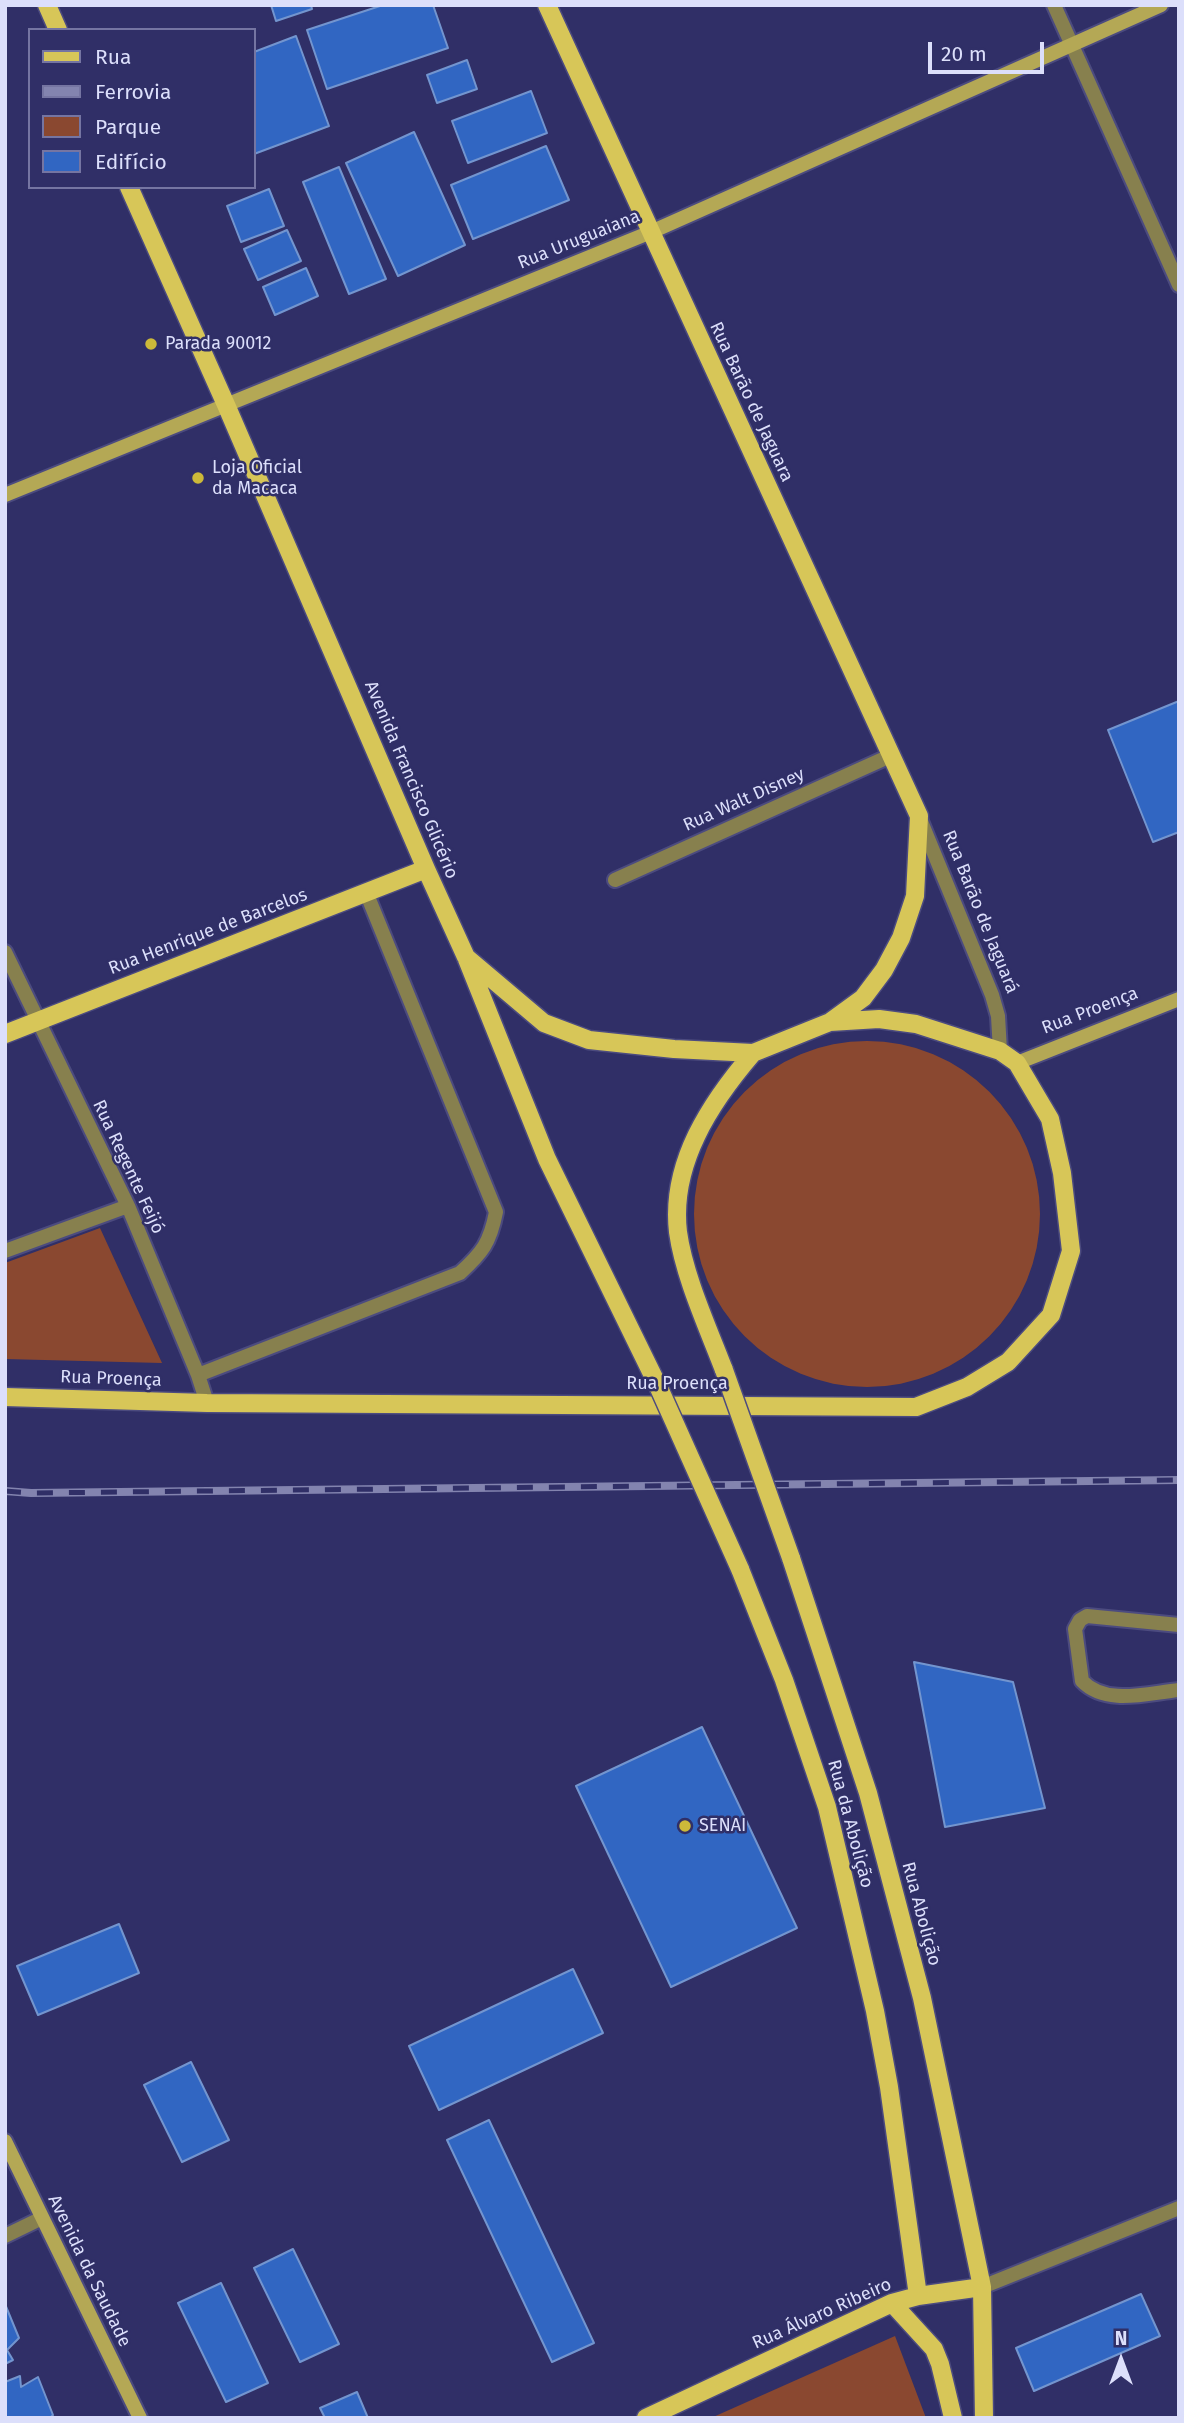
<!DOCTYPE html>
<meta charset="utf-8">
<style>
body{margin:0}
#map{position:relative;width:1184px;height:2423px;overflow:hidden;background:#302f67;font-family:"Fira Sans",sans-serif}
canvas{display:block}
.frame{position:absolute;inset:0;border:7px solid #dcdffb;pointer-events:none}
.legend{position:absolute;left:28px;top:28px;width:228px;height:161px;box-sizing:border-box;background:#302f67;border:2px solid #7575a2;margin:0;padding:9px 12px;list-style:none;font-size:21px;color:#dcdffb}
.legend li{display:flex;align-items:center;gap:14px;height:35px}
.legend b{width:35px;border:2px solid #7575a2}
.north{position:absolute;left:1086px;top:2325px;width:70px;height:70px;-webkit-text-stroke:5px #302f67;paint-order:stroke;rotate:0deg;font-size:19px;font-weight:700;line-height:28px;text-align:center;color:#dcdffb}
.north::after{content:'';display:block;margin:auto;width:24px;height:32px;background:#dcdffb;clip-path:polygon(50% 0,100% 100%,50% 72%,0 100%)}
.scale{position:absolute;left:928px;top:42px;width:116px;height:32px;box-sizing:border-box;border:4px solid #dcdffb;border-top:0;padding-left:9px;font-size:21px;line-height:24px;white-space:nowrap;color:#dcdffb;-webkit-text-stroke:5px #302f67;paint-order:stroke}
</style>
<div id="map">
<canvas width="1184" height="2423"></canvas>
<div class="frame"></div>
<ul class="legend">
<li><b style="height:9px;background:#d7c658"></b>Rua</li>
<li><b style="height:9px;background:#8384af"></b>Ferrovia</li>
<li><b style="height:19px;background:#8a4830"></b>Parque</li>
<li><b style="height:19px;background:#3166c2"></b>Edifício</li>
</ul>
<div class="north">N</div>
<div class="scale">20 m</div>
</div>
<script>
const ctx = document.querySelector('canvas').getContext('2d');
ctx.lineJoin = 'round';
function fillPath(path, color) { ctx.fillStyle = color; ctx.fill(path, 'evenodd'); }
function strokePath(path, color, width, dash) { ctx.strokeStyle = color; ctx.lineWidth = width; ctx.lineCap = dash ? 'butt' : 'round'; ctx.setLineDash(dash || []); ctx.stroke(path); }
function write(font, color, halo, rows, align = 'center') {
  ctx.font = font + ' "Fira Sans",sans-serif'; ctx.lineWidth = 5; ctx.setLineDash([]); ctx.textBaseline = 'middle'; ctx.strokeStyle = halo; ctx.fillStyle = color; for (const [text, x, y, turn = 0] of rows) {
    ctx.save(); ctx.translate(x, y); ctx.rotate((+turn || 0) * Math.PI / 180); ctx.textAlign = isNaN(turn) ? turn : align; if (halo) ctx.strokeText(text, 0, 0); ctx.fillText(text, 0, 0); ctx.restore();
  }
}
fillPath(new Path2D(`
 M694 1214a173 173 0 1 1 346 0a173 173 0 1 1-346 0Z
 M100 1228 162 1363 5 1359V1263Z
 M895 2336 926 2418H711Z`), '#8a4830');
const building = new Path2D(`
 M271 5H311L312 9 276 21Z
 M383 5H433L448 48 327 89 307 30Z
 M296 36 329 126 254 154V52Z
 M467 60 477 89 437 103 427 75Z
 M531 91 547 133 468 163 452 121Z
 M414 132 465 245 398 276 346 163Z
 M546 146 569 200 473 239 451 185Z
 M339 167 386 279 349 294 303 182Z
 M269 189 284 226 241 242 227 206Z
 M287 230 301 261 258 280 244 249Z
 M306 268 318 296 275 315 263 287Z
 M1179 701V832L1153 842 1108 730Z
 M914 1662 1013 1682 1045 1808 945 1827Z
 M702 1727 797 1928 671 1987 576 1786Z
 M119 1924 139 1973 38 2015 17 1966Z
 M573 1969 603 2033 439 2110 409 2046Z
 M191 2062 229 2140 182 2162 144 2085Z
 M489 2120 594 2343 552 2362 447 2140Z
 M293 2249 339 2344 300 2362 254 2268Z
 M221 2283 268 2383 226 2402 178 2303Z
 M1141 2294 1160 2336 1034 2391 1016 2348Z
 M5 2304 19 2338 7 2350 13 2360 5 2364Z
 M20 2376 21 2387 38 2377 53 2415 50 2418H5V2382Z
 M357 2392 368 2418H325L320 2408Z`);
fillPath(building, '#3166c2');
strokePath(building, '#7395cf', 2);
const minor = new Path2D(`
 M920 819 992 995 998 1016 1000 1051
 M615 880 890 756
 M5 952 128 1206 198 1375 207 1403
 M5 1251 128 1206
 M198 1375 460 1273C482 1253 490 1243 496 1212L366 892
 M1179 1625 1087 1616 1080 1620 1075 1629 1082 1681C1106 1706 1147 1693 1179 1690
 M5 2236 42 2218`);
const tertiary = new Path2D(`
 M1054 5 1179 285
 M982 2287 1179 2208`);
const secondary = new Path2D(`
 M5 495 651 232 1161 5
 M1017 1063 1179 999
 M5 2141 140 2418`);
const primary = new Path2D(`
 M47 5 58 30
 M129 187 227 407 426 869 466 957 547 1159 659 1388
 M466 957 544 1023 589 1040 674 1049 753 1053 830 1022 863 998 884 970 901 938 915 896 919 816 547 5
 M5 1034 426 869
 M724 1370C708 1328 684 1276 678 1232 670 1163 711 1102 753 1053
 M5 1397 207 1403 916 1407 967 1387 1008 1362 1051 1315 1071 1251 1062 1173 1050 1119 1017 1063 1000 1051 916 1024 879 1019 830 1022
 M791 1558 868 1793 922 1998 982 2287 984 2418
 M740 1569 784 1680 827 1807 875 2011 889 2087 918 2296
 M892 2303 934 2349 940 2364 953 2418
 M646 2418 892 2303 918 2296 982 2287`);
strokePath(minor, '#4c4b7f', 18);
strokePath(tertiary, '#4c4b7f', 18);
strokePath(secondary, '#4c4b7f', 18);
strokePath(primary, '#4c4b7f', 21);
strokePath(minor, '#87804e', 14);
strokePath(tertiary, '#87804e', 14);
strokePath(secondary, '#b4a855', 14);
strokePath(primary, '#d7c658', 18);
const rail = new Path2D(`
 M5 1491 31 1493 1179 1480`);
strokePath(rail, '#8384af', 8);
strokePath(rail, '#302f67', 5, [16]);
const primaryBridge = new Path2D(`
 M724 1370 791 1558
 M659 1388 740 1569`);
strokePath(primaryBridge, '#4c4b7f', 21, []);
strokePath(primaryBridge, '#d7c658', 18);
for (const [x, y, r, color] of [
 [151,344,7,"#ccb939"],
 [198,478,7,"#ccb939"],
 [685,1826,7,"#ccb939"]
]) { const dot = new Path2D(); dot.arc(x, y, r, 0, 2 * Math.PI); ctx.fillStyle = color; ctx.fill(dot); strokePath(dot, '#302f67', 2.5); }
write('18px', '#dcdffb', '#302f67', [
 ["Rua Uruguaiana",579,240,-22],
 ["Rua Barão de Jaguara",751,402,65],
 ["Avenida Francisco Glicério",411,780,67],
 ["Rua Walt Disney",744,800,-24],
 ["Rua Barão de Jaguará",980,912,68],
 ["Rua Henrique de Barcelos",208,932,-21],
 ["Rua Proença",1090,1011,-21],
 ["Rua Regente Feijó",128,1167,65],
 ["Rua Proença",111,1379,2],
 ["Rua Proença",677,1384],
 ["Rua da Abolição",850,1824,75],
 ["Rua Abolição",921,1914,75],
 ["Avenida da Saudade",89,2271,64],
 ["Rua Álvaro Ribeiro",822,2314,-24]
]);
write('18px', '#dcdffb', '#302f67', [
 ["Parada 90012",165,344],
 ["Loja Oficial",212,468],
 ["da Macaca",212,489],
 ["SENAI",699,1826]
], 'left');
</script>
